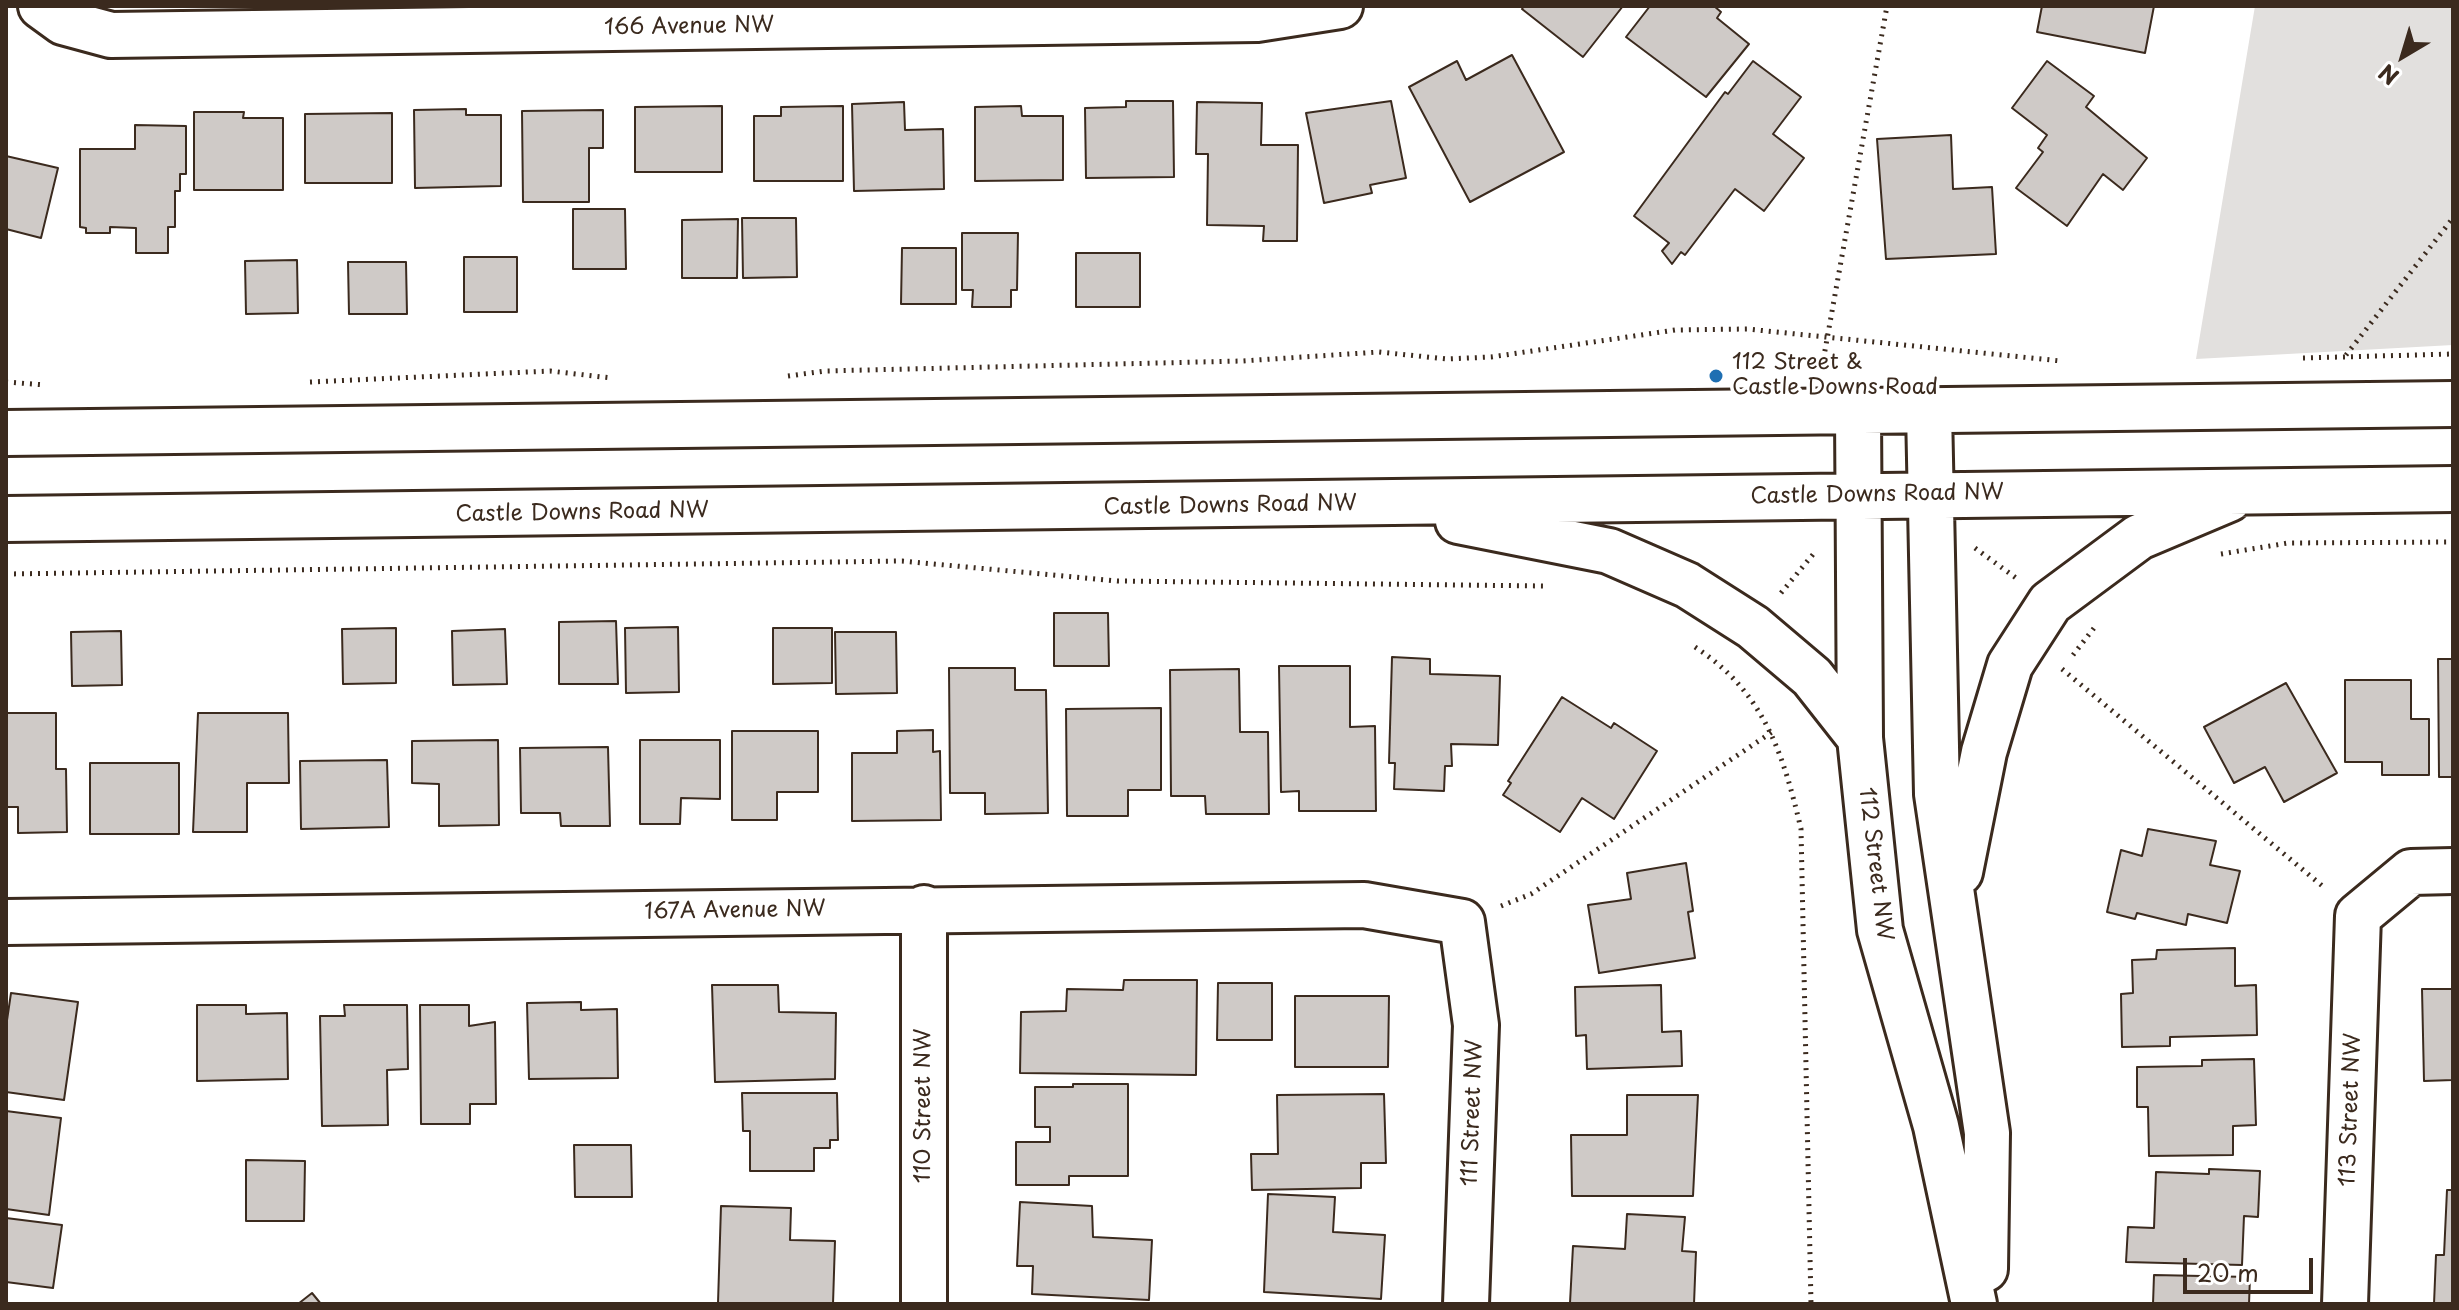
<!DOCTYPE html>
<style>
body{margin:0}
#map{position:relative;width:2459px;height:1310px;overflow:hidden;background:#fff;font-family:"Playpen Sans",sans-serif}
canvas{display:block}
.frame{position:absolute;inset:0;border:8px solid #3b2a1e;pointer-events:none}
.north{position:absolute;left:2363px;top:16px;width:80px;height:80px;-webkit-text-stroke:6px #fff;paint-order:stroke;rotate:218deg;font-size:22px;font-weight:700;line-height:32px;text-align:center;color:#3b2a1e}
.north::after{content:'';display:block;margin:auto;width:28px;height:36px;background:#3b2a1e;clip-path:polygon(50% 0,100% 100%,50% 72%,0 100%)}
.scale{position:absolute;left:2183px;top:1258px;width:130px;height:36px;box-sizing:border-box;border:4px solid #3b2a1e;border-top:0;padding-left:10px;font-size:24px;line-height:28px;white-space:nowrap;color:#3b2a1e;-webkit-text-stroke:6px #fff;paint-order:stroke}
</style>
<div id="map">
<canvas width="2459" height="1310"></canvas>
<div class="frame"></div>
<div class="north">N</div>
<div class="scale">20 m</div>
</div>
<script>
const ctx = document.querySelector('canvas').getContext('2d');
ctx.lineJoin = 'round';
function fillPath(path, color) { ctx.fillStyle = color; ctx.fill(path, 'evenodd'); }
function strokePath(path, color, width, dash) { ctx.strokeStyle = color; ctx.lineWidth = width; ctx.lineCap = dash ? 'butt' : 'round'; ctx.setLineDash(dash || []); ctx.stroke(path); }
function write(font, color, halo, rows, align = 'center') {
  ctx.font = font + ' "Playpen Sans",sans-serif'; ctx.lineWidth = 7; ctx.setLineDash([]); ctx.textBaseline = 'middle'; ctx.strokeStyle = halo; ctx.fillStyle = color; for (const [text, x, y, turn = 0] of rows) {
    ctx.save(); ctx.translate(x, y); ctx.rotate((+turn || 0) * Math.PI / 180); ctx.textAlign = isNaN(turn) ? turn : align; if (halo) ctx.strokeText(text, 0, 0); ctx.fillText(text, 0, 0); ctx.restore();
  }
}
fillPath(new Path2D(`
 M2255 6H2453V345L2196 359Z`), '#e2e0de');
const building = new Path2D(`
 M1524 6H1623L1583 57 1522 9Z
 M1650 6H1714L1721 12 1717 18 1749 44 1706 97 1626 37Z
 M2042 6H2154L2145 53 2037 32Z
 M1512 55 1564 152 1470 202 1409 87 1457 61 1466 80Z
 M1753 61 1801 97 1773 134 1804 158 1764 211 1735 189 1685 255 1681 252 1672 264 1662 251 1669 243 1634 216 1725 92 1728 94Z
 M2047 61 2094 96 2086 107 2147 158 2123 190 2103 174 2067 226 2016 188 2043 152 2038 148 2047 135 2012 108Z
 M1126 101H1173L1174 177 1086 178 1085 108 1126 107Z
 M1391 101 1406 178 1370 185 1372 193 1324 203 1306 113Z
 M904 102 905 130 943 129 944 189 854 191 852 104Z
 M1197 102 1262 103 1261 145H1298L1297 241H1263L1264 226 1207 225 1208 154H1196Z
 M722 106V172H635V107Z
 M843 106V181H754V116H781V107Z
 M1021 106 1022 116H1063V180L975 181V107Z
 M466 109V115H501V186L415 188 414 110Z
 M603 110V148H589V202H523L522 111Z
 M194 112H244L243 118H283V190H194Z
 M392 113V183H305V114Z
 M135 125 186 126V174H180V191H175V227H168V253H136V228L110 227V233H86V228L80 227V149H135Z
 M1951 135 1953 189 1992 187 1996 254 1886 259 1877 139Z
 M6 156 58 168 41 238 6 229Z
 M573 209H625L626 269H573Z
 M742 218H796L797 277 743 278Z
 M738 219 737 278H682V220Z
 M962 233H1018L1017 290H1011V307H972L973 290H962Z
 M902 248H956V304H901Z
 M1076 253H1140V307H1076Z
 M464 257H517V312H464Z
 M297 260 298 313 246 314 245 261Z
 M348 262H406L407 314H349Z
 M1054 613H1108L1109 666H1054Z
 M616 621 618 684H559V622Z
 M678 627 679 692 626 693 625 628Z
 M396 628V683L343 684 342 629Z
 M773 628H832V683L773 684Z
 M505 629 507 684 453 685 452 631Z
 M121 631 122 685 72 686 71 632Z
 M835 632H896L897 693 836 694Z
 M1392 657 1430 659V674L1500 676 1498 745 1451 744 1452 766H1445L1444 791 1394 789 1395 763H1389Z
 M2438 659H2453V777H2439Z
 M1279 666H1350V727L1375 726 1376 811H1299V791L1281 792Z
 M949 668H1015V690H1046L1048 813 985 814V793H950Z
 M1239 669 1240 732H1268L1269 814H1206L1205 796H1171L1170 670Z
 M2345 680H2411V719H2429V775H2382V762H2345Z
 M2286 683 2337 773 2284 802 2265 767 2234 783 2204 727Z
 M1562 697 1611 728 1614 723 1657 751 1614 819 1582 798 1560 832 1503 795 1511 783 1508 781Z
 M1161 708V790H1128V816H1067L1066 709Z
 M6 713H56V769H66L67 832 18 833V807H6Z
 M198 713H288L289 783H247V832H193Z
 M933 730V752L940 751 941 820 852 821V753H897V731Z
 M732 731H818V792H777V820H732Z
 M498 740 499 825 439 826V784L412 783V741Z
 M640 740H720V799L681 798 680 824H640Z
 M608 747 610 826H561L560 813H521L520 748Z
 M387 760 389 827 301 829 300 761Z
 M90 763H179V834H90Z
 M2148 829 2216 841 2210 865 2240 871 2227 923 2188 914 2186 925 2137 913 2135 919 2107 912 2121 850 2142 856Z
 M1686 863 1693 911 1688 912 1695 958 1599 973 1588 905 1631 899 1627 873Z
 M2235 948V986L2256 985 2257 1035 2170 1037V1046L2122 1047 2121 994 2133 993 2132 960 2156 959 2157 950Z
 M1124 980H1197L1196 1075 1020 1073 1021 1012 1066 1011 1067 989 1123 990Z
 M1218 983H1272V1040H1217Z
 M712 985H778L779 1012 836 1013 835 1079 715 1082Z
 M1661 985 1662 1032 1681 1031 1682 1066 1587 1069 1586 1035 1576 1036 1575 987Z
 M2422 989H2453V1080L2424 1081Z
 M11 993 78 1002 64 1100 6 1092V1027Z
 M1295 996H1389L1388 1067H1295Z
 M581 1002V1010L617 1009 618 1078 529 1079 527 1003Z
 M197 1005H246V1014L287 1013 288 1079 197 1081Z
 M344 1005H407L408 1069 387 1070 388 1125 322 1126 320 1016H345Z
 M420 1005H469V1026L495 1022 496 1104H470V1124H421Z
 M2254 1059 2256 1125 2233 1126V1155L2149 1156 2148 1107H2137V1067L2202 1066V1060Z
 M1073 1084H1128V1176H1069V1185H1016V1142H1050V1127H1035V1087H1073Z
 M742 1093H837L838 1140H830V1148H814V1171H750V1131H743Z
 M1384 1094 1386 1163H1361V1188L1252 1190 1251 1154H1278L1277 1095Z
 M1627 1095H1698L1693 1196H1572L1571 1135H1627Z
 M6 1111 61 1118 49 1215 6 1209Z
 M574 1145H631L632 1197H575Z
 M246 1160 305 1161 304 1221H246Z
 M2209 1169 2260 1171 2258 1217 2244 1216 2242 1265 2126 1262 2128 1227 2154 1228 2156 1172 2209 1174Z
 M2447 1190H2453V1304H2434L2436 1255H2444Z
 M1268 1194 1335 1197 1333 1232 1385 1235 1381 1299 1264 1292Z
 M1020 1202 1092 1206 1093 1237 1152 1240 1149 1300 1032 1294 1033 1266H1017Z
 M721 1206 791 1208 790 1240 835 1241 833 1304 718 1303Z
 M1627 1214 1685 1217 1682 1251 1696 1252 1694 1304 1570 1303 1573 1246 1625 1249Z
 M6 1218 62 1225 53 1288 6 1282Z
 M2154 1275 2250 1277 2249 1304H2153Z
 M312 1293 321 1304H298Z`);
fillPath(building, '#cfcac7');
strokePath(building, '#3b2a1e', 2);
const minor = new Path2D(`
 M41 6 63 22 111 35 1257 19 1340 6
 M924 908V1304
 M6 922 1364 905 1462 922 1476 1025 1466 1304
 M2345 1304 2358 916 2411 872 2453 871`);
const secondary = new Path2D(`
 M1929 411 1937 794 1987 1133 1985 1269
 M1858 412 1860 738 1880 930 1936 1126 1974 1304
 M6 433 2453 404
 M6 519 2453 489
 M1458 521 1609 551 1687 585 1753 627 1812 677 1860 738
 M1960 872 1984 752 2010 665 2050 603 2139 537 2229 499`);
strokePath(minor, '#3b2a1e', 50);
strokePath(secondary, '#3b2a1e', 50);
strokePath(new Path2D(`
 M2346 355 2453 218
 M2303 358 2453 354
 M1822 367 1887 6
 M788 376 825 371 1242 361 1379 352 1447 359 1491 357 1675 330 1747 329 2061 361
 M6 382 45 385
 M310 382 550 371 611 378
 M1975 548 2016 578
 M2221 554 2288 543 2453 542
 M6 574 902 561 1117 581 1544 586
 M1781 593 1815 552
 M1695 647C1764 692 1783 753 1801 829L1811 1304
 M2073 655 2094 628
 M2062 669 2326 889
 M1501 906 1531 894 1772 732`), '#3b2a1e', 5, [2, 6]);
strokePath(minor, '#fff', 44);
strokePath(secondary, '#fff', 44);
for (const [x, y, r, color] of [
 [1716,376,8,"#1f6fb2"]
]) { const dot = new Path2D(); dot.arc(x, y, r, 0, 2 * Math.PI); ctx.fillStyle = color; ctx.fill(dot); strokePath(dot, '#fff', 3); }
write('22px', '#3b2a1e', '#fff', [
 ["166 Avenue NW",689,27,-1],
 ["Castle Downs Road NW",1877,495,-1],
 ["Castle Downs Road NW",1230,506,-1],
 ["Castle Downs Road NW",582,513,-1],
 ["112 Street NW",1875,864,83],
 ["167A Avenue NW",735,911,-1],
 ["110 Street NW",924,1106,-90],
 ["113 Street NW",2351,1110,-88],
 ["111 Street NW",1473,1113,-88]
]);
write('22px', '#3b2a1e', '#fff', [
 ["112 Street &",1732,363],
 ["Castle Downs Road",1732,388]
], 'left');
</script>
